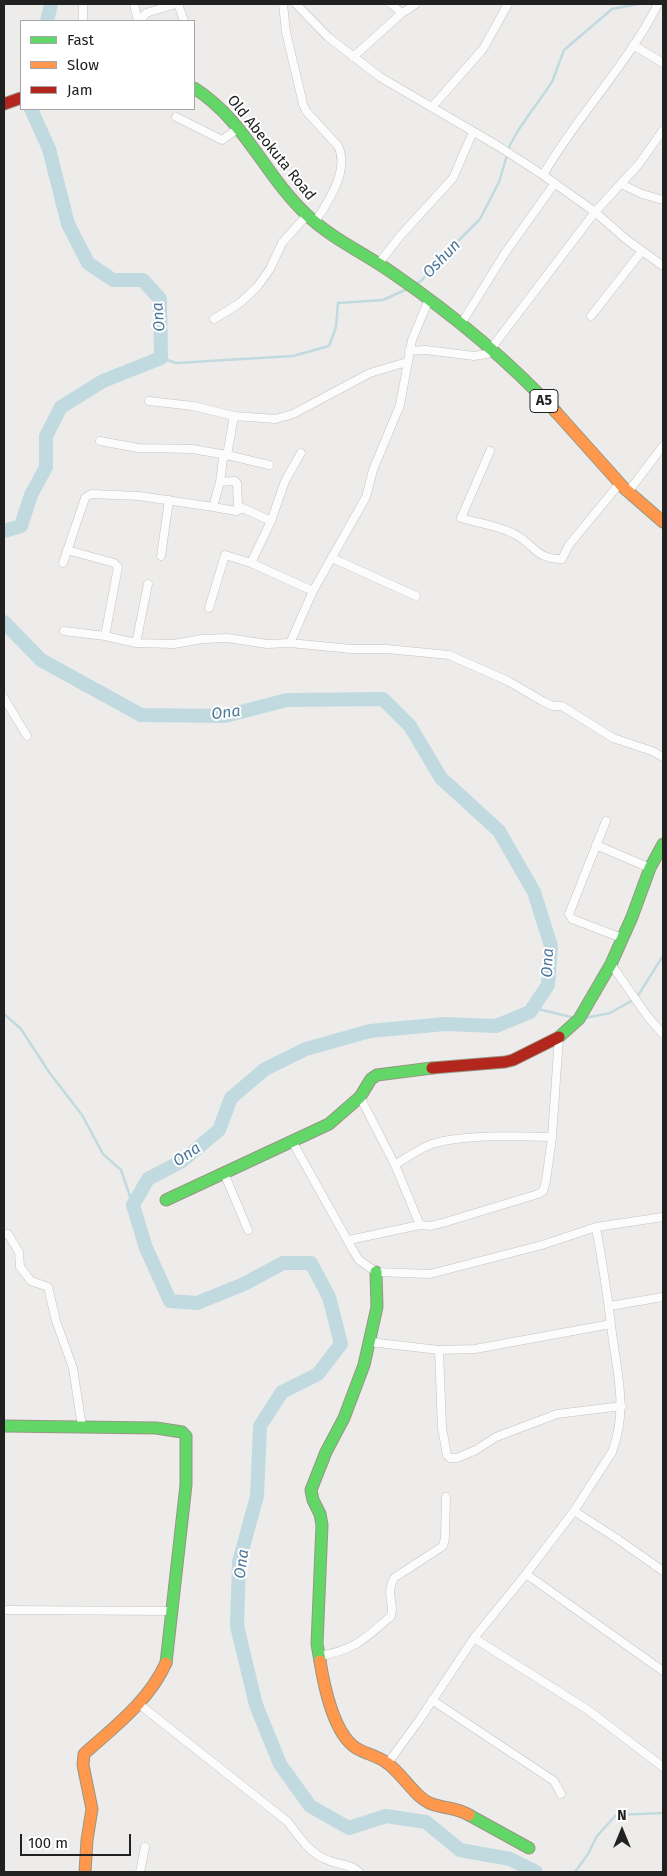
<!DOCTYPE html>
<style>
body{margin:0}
#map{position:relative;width:667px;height:1876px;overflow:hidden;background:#eeecea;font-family:"Fira Sans",sans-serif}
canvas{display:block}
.frame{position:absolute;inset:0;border:5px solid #212121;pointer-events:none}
.legend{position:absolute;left:20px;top:20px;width:175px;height:90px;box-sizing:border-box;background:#fff;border:1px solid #a6a6a6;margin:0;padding:6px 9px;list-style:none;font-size:15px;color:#212121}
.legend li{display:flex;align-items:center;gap:10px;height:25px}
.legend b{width:25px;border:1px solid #a6a6a6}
.north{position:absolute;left:597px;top:1806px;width:50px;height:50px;-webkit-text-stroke:4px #fff;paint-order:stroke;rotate:0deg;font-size:14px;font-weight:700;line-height:20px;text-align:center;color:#212121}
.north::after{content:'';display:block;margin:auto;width:18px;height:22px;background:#212121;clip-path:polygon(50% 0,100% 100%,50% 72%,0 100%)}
.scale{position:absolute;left:20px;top:1834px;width:111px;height:22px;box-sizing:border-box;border:2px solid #212121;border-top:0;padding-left:6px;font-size:15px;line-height:18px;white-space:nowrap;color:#212121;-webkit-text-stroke:4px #fff;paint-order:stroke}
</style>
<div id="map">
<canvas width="667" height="1876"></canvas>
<div class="frame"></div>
<ul class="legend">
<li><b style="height:6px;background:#63d668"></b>Fast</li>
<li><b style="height:6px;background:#ff974d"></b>Slow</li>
<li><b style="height:6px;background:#b3261e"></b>Jam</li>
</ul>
<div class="north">N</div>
<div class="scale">100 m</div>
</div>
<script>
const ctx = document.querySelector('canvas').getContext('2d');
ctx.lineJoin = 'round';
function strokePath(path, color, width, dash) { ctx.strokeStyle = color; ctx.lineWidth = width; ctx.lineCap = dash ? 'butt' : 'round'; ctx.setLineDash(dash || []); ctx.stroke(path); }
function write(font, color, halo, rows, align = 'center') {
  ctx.font = font + ' "Fira Sans",sans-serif'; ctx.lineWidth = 4; ctx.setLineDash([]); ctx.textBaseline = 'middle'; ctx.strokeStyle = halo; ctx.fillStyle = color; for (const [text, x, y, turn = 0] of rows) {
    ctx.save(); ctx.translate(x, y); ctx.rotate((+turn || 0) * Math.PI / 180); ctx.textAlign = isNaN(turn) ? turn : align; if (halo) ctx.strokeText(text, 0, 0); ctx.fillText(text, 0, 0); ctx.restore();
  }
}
strokePath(new Path2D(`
 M416 284 421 281 448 251 480 219 499 182 510 145 519 129 552 82 564 50 612 9 638 4
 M161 358 176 363 293 356 329 346 336 327 338 303 383 300 407 289
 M637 997 663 956
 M534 1008 575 1018
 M4 1014 21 1029 49 1072 82 1115 103 1154 121 1170 133 1205
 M585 1018 610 1013 633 1000
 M575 1872 588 1854 597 1836 616 1815 663 1813`), '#c0dadf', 2.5);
strokePath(new Path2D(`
 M47 21 51 4
 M4 531 21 526 31 495 46 467V436L61 407 103 381 161 358 160 299 143 280H113L88 263 68 224 49 149 31 109
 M4 622 41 660 141 715 225 716 287 700 383 699 410 726 441 778 499 831 534 892 551 946 548 985 530 1012 496 1026 445 1024 370 1031 306 1049 265 1069 231 1098 219 1130 182 1161 148 1179 133 1205 146 1248 170 1301 197 1303 244 1284 283 1263H311L329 1297 341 1344 318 1374 282 1392 260 1426 257 1496 239 1562 237 1626 256 1705 280 1764 310 1806 349 1828 386 1816 426 1822 460 1850 510 1859 536 1872`), '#c0dadf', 14);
const street = new Path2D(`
 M83 4V21
 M134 4 138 21
 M178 4 184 21
 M283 4 286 32 303 104 306 111 338 146C350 170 328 202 315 222
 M296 4 328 37 380 77 498 146 543 175 595 212 627 240 663 266
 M391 4 402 13
 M140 21 146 13 176 4
 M633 45 663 63
 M353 57 402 13 416 4
 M432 107 483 49 508 4
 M176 117 222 140 239 128
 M543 175C577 116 628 64 658 4
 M621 184 642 194 663 200
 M379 263 401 235 453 178 473 132
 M591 316 642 251
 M214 319 240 303 257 287 270 269 282 243 307 215
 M461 324 505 253 555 183
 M409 351 426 350 474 356 487 354 595 212 639 164 663 130
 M149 401 193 406 234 416 276 419 293 414 370 373 407 362
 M100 441 138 448 192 449 227 455 269 465
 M490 451 461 518C477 523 500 526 514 534 535 544 534 559 562 559L569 545 620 483
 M220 482 235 481 237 483 238 506 271 521
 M628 492 663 446
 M213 507 236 511 241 509
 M67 550 114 563 118 567 105 636
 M161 556 169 500
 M332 558 416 596
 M63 563 85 498 91 494 139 496 213 507 220 482 223 459 227 455 234 416
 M251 563 271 521 285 481 301 453
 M209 608 225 555 251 563 313 591
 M64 631 105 636 136 643 174 644 202 639 227 638 267 644 290 643 351 649H387L449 655 508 681 544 702 553 706H562L613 738 652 751 663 757
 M136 643 148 584
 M290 643 313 591 366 497 373 470 400 405 412 340 429 299
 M4 698 27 736
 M606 821 569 914 572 919 622 938
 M596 845 650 868
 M611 964 648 1017 663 1034
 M360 1097 395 1165 420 1225
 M292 1141 354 1252 359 1260 376 1272 430 1274 542 1245 596 1227 663 1217
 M395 1165C407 1157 419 1149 432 1144 462 1134 520 1136 552 1137
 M224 1173 248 1230
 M4 1234H8L19 1252 20 1267 31 1281 48 1287 56 1321 73 1368 82 1427
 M349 1240 420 1225 431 1226 446 1222 538 1194 543 1191 546 1181 552 1137 559 1037
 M610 1306 663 1297
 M370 1342 439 1350 475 1349 611 1324
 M439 1350 442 1428 447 1455 450 1458H457L476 1450 496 1437 557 1414 622 1406
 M574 1511 616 1538 663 1571
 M526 1574 663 1671
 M4 1610 172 1611
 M474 1638 588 1710 663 1767
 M318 1656C353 1651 365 1639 391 1616 395 1602 385 1595 394 1578L443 1546 445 1538 446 1497
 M432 1700 554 1781 561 1794
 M139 1704 288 1822C299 1837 311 1855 330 1861 340 1865 351 1864 359 1872
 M388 1763 420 1719 474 1638 526 1574 574 1511 612 1452C629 1408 616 1370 611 1325 607 1292 602 1260 596 1227
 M140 1872 145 1847`);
const fast = new Path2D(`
 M194 88C245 120 264 175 307 215 332 239 366 254 394 274 452 314 508 360 556 412
 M559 1037 579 1019 611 964 632 917 650 868 663 844
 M166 1200 329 1124 360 1097 371 1079 377 1075 432 1068
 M4 1426 156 1428 182 1432 186 1436V1485L166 1663
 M320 1661 317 1644 322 1525 320 1514 313 1500 311 1490 326 1452 344 1418 364 1365 377 1307 376 1272
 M469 1815 529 1848`);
const slow = new Path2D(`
 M556 412 624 488 663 522
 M320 1661C324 1686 334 1734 356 1748 366 1754 378 1756 387 1763 401 1772 415 1798 432 1804 446 1809 455 1807 469 1815
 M85 1872 87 1840 92 1809 83 1765 84 1754C114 1727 149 1701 166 1663`);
const jam = new Path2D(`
 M4 104 21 98
 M432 1068 505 1062 513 1060 559 1037`);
strokePath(street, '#c4c3c2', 9);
strokePath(fast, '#979783', 13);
strokePath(slow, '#979783', 13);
strokePath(jam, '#979783', 13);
strokePath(street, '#fcfcfc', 8);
strokePath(fast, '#63d668', 11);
strokePath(slow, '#ff974d', 11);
strokePath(jam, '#b3261e', 11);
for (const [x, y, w] of [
 [544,401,28]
]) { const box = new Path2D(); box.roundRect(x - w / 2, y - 11.5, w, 23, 4); ctx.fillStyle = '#fff'; ctx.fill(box); strokePath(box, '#212121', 1); }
write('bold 14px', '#212121', null, [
 ["A5",544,401]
]);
write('15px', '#212121', '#fff', [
 ["Old Abeokuta Road",271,148,51]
]);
write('italic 16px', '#4d789b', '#fff', [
 ["Oshun",442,259,-46],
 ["Ona",159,317,-95],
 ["Ona",226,713,-7],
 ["Ona",548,963,-88],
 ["Ona",187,1155,-35],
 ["Ona",242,1564,-82]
]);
</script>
